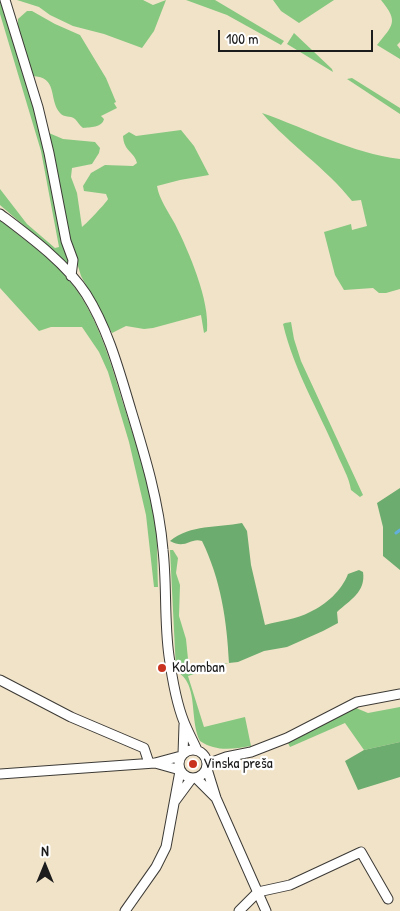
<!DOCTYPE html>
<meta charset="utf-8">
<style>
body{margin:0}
#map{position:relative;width:400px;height:911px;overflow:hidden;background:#f1e3c8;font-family:"Patrick Hand",sans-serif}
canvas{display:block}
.north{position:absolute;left:20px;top:841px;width:50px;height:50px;-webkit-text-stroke:4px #fff;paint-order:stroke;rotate:0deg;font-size:14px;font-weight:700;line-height:20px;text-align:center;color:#1c1c1c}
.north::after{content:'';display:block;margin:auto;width:18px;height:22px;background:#1c1c1c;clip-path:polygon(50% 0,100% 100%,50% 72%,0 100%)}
.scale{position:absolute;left:218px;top:30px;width:155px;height:22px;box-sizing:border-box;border:2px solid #1c1c1c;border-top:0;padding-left:6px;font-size:15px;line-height:18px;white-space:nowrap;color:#1c1c1c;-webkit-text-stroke:4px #fff;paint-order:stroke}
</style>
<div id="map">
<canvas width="400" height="911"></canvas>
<div class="north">N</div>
<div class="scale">100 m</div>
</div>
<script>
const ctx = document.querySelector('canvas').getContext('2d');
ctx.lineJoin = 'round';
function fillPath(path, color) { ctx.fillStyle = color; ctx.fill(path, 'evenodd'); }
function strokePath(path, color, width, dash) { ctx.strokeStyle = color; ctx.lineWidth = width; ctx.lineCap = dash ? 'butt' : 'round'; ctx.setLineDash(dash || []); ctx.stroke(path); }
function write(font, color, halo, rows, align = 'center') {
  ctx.font = font + ' "Patrick Hand",sans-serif'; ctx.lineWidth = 4.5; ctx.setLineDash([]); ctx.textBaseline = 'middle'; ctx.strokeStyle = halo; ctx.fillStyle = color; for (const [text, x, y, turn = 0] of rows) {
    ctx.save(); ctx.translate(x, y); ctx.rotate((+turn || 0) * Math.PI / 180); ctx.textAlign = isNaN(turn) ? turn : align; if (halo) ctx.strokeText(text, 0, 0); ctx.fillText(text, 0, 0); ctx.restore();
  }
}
fillPath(new Path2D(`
 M0 0H3L39 124 69 261 67 263 0 205V189L27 224 55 248 59 247 41 151 0 14Z
 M17 0H143L153 5 166 0 154 31 142 48 104 34 73 26 50 15 39 7Z
 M186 0H215L284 41 281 45 227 15Z
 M273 0H334L299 23 281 11Z
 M381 0H400V42L397 45 400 49V59L377 45C393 25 399 22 381 0Z
 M27 11H32L55 24 80 35 106 78 116 102 114 103 117 108 101 116 104 119C102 128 90 127 83 128 79 125 78 122 75 119 70 115 64 118 60 113 48 99 59 77 32 76L18 25V19Z
 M294 33 332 69 333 72 287 44Z
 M352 78 400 108V114L347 79Z
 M262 113C308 129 351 153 400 159V289L386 293H379L373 288 344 290 335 275 324 232 351 224 352 230 367 226 361 200 352 201C326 168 290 145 262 113Z
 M181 130 194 146 209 175 180 180 157 186C159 199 169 213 175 224 189 252 210 300 207 331L204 333 201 315 153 328 144 329 126 326 112 333 81 276 70 240 49 133 63 139 95 142 100 148 99 153 92 164 72 168 71 177 77 193 82 227C86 224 106 203 108 199L106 194 84 191 83 186 91 173 105 165 133 166 137 163C134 151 124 152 123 136L129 132 136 136Z
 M0 220C23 239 50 257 69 280 99 316 111 365 125 409 135 442 148 477 154 511 158 536 157 562 158 587H154L146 515 129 442 108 372 99 352 82 327H51L39 331 0 288Z
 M291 322 294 339 301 361 363 495 360 497 351 490C349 477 342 466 337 454 319 411 294 371 283 324L285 323Z
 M170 550H173L178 558 176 573 180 585 179 616 186 639 189 669 229 663 188 676 204 727 245 717 251 746C233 749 216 752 200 741 191 724 196 698 187 682 185 677 179 673 176 670Z
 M400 707V742L364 750 345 723 290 747 287 741 336 716 356 708 368 713Z`), '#86c880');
fillPath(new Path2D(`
 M400 488V570L383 556V527L377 503Z
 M242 523 247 531 251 565 265 625C279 621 297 619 310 612 326 605 342 590 348 574L359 570 363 572C366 592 350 600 337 612L338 623 323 631 287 647 264 651 238 662 229 663C227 621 221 580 202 541 190 537 186 550 170 541 191 524 217 528 242 523Z
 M400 742V777L358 790 345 761 364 750Z`), '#6cac6e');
strokePath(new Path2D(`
 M396 533 400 530`), '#63afdc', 3);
const street = new Path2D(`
 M5 0 38 107 49 153 66 241 73 260 71 276
 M0 214C29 236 66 263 86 294 108 329 119 370 131 410 145 456 159 502 163 550 167 585 164 621 169 656 172 678 176 702 184 722 188 732 193 741 197 750
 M0 680 71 717 144 748 149 763
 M179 764a14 14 0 1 1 28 0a14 14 0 1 1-28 0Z
 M183 754 184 725
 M155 763 180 770
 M207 764 226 757 251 752 287 738 357 702 400 694
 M207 769 216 798 266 911
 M0 774 155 763 181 756
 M196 778 216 798
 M175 801 192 778
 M125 911 156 867 166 847 180 771
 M239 911 258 892 290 885 361 852 388 899`);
strokePath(street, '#3c3a36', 11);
strokePath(street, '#fff', 9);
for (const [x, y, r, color] of [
 [162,668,5,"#c8321e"],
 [193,764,5,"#c8321e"]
]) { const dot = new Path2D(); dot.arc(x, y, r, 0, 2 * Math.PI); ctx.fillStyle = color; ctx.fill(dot); strokePath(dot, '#fff', 2); }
write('15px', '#1c1c1c', '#fff', [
 ["Kolomban",172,668],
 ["Vinska preša",203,764]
], 'left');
</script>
